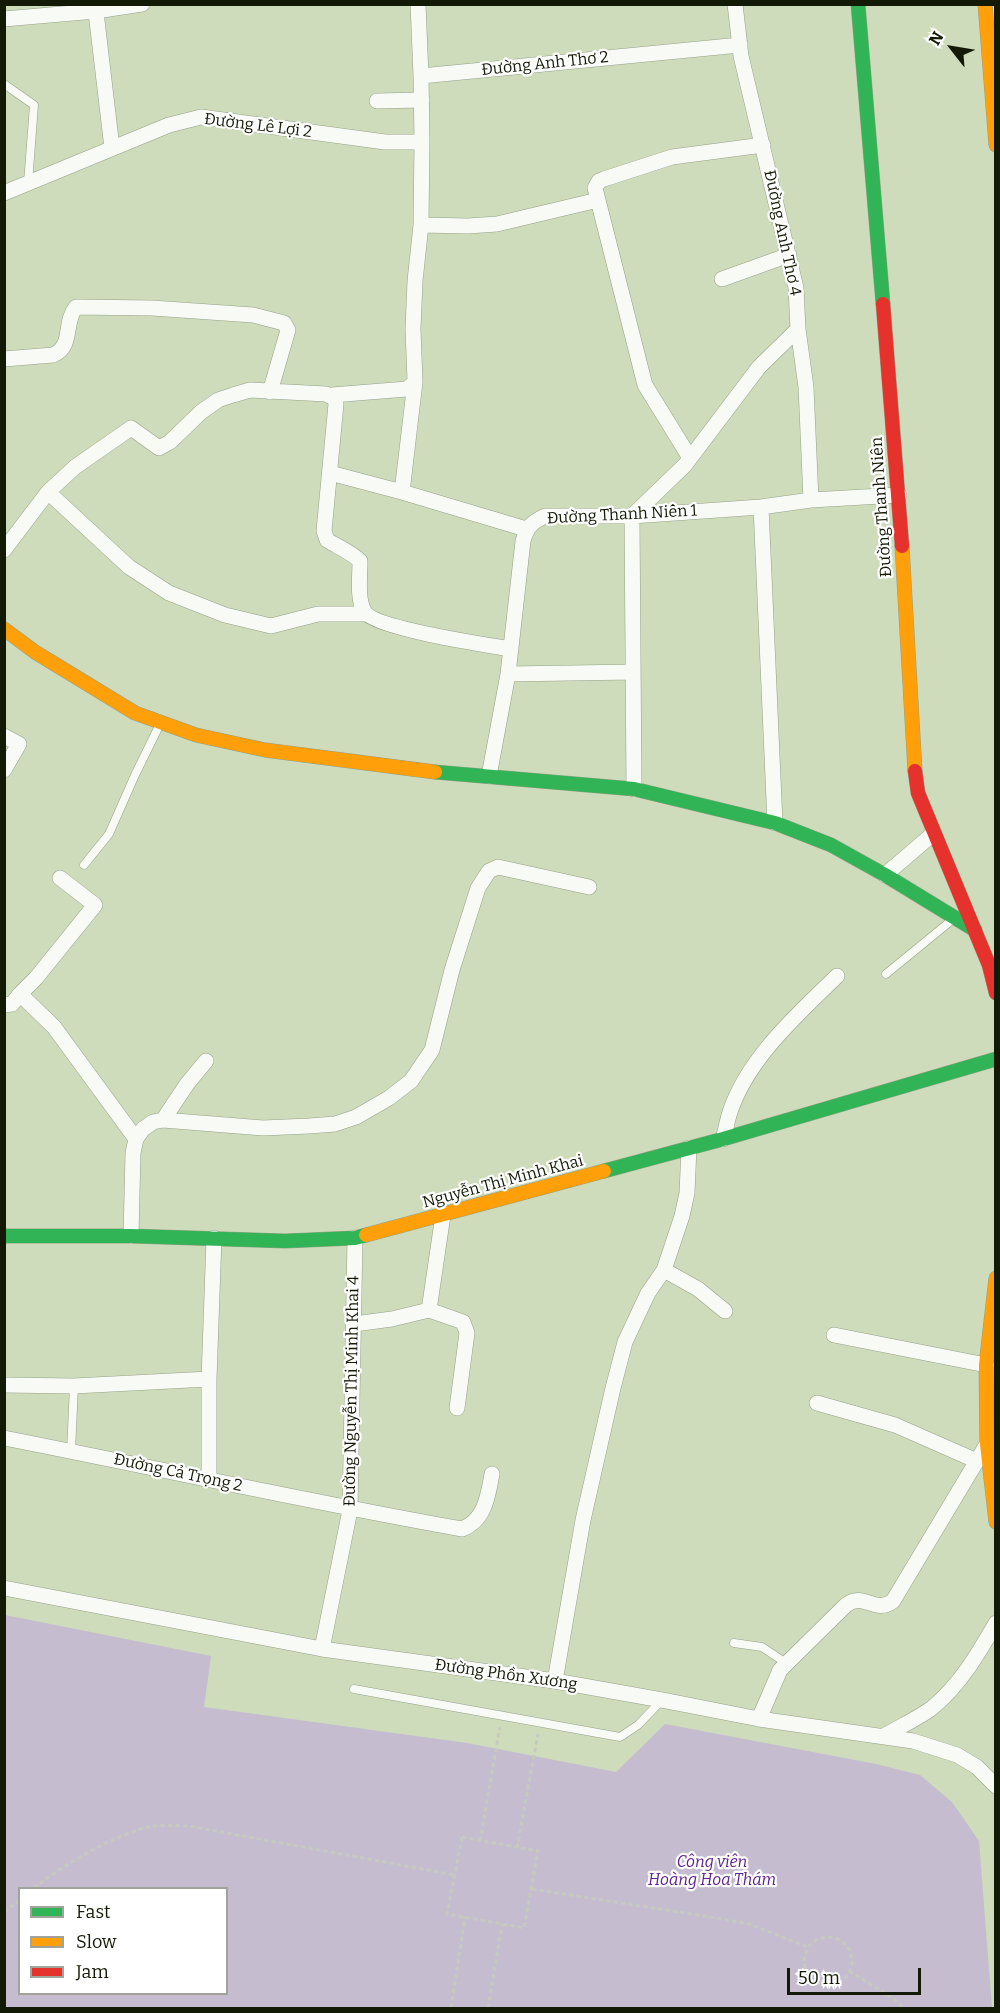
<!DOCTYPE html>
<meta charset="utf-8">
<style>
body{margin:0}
#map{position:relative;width:1000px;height:2013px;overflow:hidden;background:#cedcbb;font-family:Bitter,serif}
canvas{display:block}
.frame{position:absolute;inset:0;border:6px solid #121a05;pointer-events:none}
.legend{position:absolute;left:18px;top:1887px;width:210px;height:108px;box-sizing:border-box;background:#fff;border:2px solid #a0a39b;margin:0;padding:8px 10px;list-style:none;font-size:18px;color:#121a05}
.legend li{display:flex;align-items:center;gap:12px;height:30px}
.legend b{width:30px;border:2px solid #a0a39b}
.north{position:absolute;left:922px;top:18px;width:60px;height:60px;-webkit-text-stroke:4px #fff;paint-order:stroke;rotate:301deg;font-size:16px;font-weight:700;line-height:24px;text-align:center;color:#121a05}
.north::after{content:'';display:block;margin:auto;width:21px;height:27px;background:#121a05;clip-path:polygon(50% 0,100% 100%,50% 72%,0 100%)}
.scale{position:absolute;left:787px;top:1968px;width:134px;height:27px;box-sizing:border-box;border:3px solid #121a05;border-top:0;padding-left:8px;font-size:18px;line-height:21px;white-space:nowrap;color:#121a05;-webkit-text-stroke:4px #fff;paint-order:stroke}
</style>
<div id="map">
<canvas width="1000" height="2013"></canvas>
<div class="frame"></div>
<ul class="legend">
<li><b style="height:8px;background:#30b455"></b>Fast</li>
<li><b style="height:8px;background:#ff9f0a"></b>Slow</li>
<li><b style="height:8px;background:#e5322d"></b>Jam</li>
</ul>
<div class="north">N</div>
<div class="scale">50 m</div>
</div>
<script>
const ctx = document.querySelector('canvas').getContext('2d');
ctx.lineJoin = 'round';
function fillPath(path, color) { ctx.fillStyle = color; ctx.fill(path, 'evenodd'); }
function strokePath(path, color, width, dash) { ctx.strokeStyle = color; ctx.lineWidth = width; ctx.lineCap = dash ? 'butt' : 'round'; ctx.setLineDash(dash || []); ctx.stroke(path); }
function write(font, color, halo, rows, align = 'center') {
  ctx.font = font + ' Bitter,serif'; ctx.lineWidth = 4.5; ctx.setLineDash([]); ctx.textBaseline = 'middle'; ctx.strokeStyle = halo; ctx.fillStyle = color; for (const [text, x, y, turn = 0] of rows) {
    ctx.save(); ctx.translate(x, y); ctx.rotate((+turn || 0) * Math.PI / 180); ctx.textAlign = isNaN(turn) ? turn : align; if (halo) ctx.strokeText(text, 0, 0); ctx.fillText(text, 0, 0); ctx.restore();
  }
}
fillPath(new Path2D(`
 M5 1615 211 1656 204 1707 467 1743 616 1772 665 1724 876 1764 920 1775 952 1802 979 1841 992 2008H5ZM20 1888H226V1994H20Z`), '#c5bccf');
const lane = new Path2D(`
 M4 84 34 105 28 183
 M84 865 109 834 135 775 160 724
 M886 974 952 920
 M71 1451 74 1386
 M734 1643 762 1647 786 1663
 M354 1689 620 1737 638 1725 661 1701`);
const street = new Path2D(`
 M95 4 112 148
 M418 4 421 76 740 45
 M735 4 741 56 796 288 798 329 806 387 811 500
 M4 19 96 11 142 4
 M377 101 422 100
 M422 142 421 225 468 226 497 224 598 200 595 188 599 181 604 179 672 157 763 145
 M4 193 169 125 201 117 385 142H422L421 76
 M598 200 645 385 690 458
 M722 279 789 255
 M4 359 53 355C74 346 63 323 76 307L152 308 253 315 284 323 288 330 270 392
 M332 395 407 389 415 382 413 329 415 281 421 225
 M330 473 402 492 526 529
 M48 492 129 567 169 593 225 615 271 626 318 614H365
 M402 492 415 382
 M761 507 775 823
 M4 550 48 492 75 467 131 428 159 448 170 442 201 412 218 400 233 395 250 390 326 394 335 399 336 404 324 531 327 540C338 547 351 552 360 561 360 576 357 598 364 611 373 628 487 645 511 649
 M508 674 633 672
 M4 736 19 744 4 770
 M489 776 508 674 523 541C527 527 532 522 545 516H632L761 507 811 500 899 495
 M634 789 632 516 685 465 759 367 798 329
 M885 875 934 833
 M20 994 36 978 95 905 60 878
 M4 1005 12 1004 20 994 54 1027 136 1139
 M163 1120 187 1084 206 1061
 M723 1139C726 1130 727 1121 730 1112 748 1058 797 1015 837 976
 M131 1236 133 1153 136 1139 143 1129 153 1122 163 1120 263 1128 309 1126 335 1124 356 1117 389 1098 411 1081 432 1050 452 970 478 888 489 871 498 867 589 887
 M664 1270 698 1289 725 1311
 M429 1310 443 1215
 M354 1324 392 1319 429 1310 463 1322 467 1333 457 1408
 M834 1335 986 1365
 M4 1385 74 1386 209 1379
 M817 1403 895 1425 977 1461
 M4 1438C157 1468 309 1502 462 1529 485 1520 488 1496 492 1474
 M209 1479V1379L214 1238
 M4 1588 322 1649 555 1681 662 1700 759 1719 913 1741 957 1755 977 1767 996 1786
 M322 1649 350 1510 355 1238
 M555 1681 583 1520 613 1388 625 1342 648 1293 664 1270 682 1216 687 1193 689 1148
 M759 1719 780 1670 846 1605C864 1591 875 1615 893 1601L987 1444
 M884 1736C899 1727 917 1719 932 1708 960 1685 978 1654 996 1623`);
const fast = new Path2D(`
 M858 4 883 304
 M435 772 634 789 775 823 831 845 885 875 975 930
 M604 1171 723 1139 996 1059
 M4 1236H131L285 1241 355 1238 366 1235`);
const slow = new Path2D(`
 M985 4 996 145
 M902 546 915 771
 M4 629 35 652 135 713 196 735 265 750 435 772
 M366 1235 604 1171
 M996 1278 986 1365 987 1444 996 1522`);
const jam = new Path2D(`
 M883 304 902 546
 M915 771 918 793 989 965 996 993`);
strokePath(lane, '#95a087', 9);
strokePath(street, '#95a087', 16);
strokePath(fast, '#95a087', 15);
strokePath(slow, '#95a087', 15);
strokePath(jam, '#95a087', 15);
strokePath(new Path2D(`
 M462 1837 538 1851 524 1928 447 1914Z
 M480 1841 500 1727
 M517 1848 538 1734
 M34 1888C62 1866 119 1831 155 1826 166 1825 178 1826 189 1826L455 1875
 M532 1889 711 1917 749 1924 808 1947
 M4 1912 20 1900
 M804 1961a24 24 0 1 1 48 0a24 24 0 1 1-48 0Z
 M849 1971 893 1998 904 2008
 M451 2008 465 1917
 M488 2008 502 1924`), '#c6c9bf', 3, [4.5, 3]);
strokePath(lane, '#f8faf5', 8);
strokePath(street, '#f8faf5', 15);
strokePath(fast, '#30b455', 14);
strokePath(slow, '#ff9f0a', 14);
strokePath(jam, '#e5322d', 14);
write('16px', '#121a05', '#fff', [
 ["Đường Anh Thơ 2",545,64,-6],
 ["Đường Lê Lợi 2",258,126,7],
 ["Đường Anh Thơ 4",782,233,78],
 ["Đường Thanh Niên",882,507,-94],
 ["Đường Thanh Niên 1",622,515,-3],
 ["Nguyễn Thị Minh Khai",503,1182,-15],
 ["Đường Nguyễn Thị Minh Khai 4",352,1391,-89],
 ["Đường Cả Trọng 2",178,1473,12],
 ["Đường Phồn Xương",506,1675,8]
]);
write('italic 16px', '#602090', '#fff', [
 ["Công viên",712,1863],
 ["Hoàng Hoa Thám",712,1881]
]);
</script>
